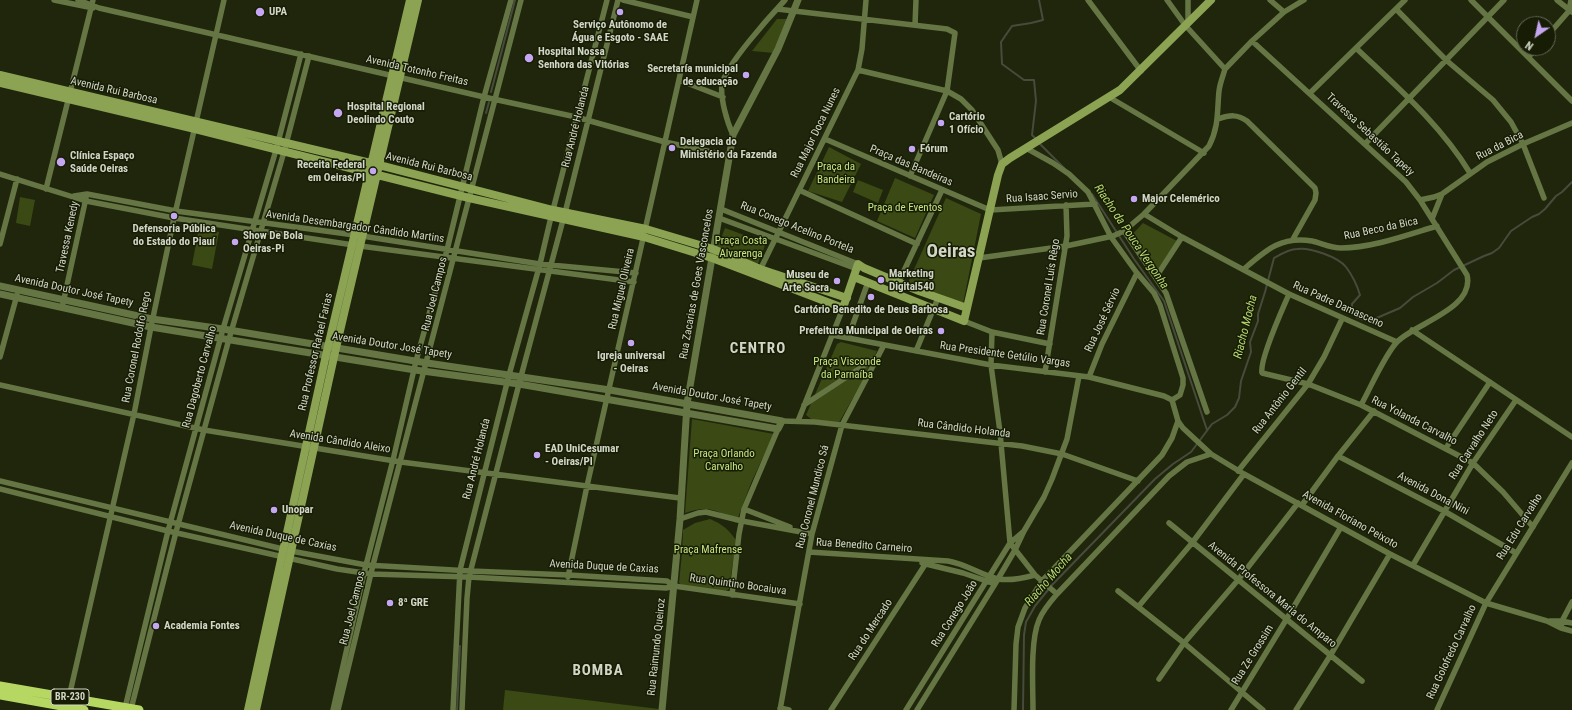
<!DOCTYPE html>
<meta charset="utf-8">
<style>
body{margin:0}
#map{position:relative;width:1572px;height:710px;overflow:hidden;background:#1f260c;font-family:"Roboto Condensed",sans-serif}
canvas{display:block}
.north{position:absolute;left:1516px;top:16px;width:40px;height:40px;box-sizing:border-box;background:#161d04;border:1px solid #616752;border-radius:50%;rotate:214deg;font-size:11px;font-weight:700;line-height:16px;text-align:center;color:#d1d6c7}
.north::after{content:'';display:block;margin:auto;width:14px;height:18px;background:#c5a7f1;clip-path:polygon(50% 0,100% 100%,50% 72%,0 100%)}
</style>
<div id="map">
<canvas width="1572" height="710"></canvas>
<div class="north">N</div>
</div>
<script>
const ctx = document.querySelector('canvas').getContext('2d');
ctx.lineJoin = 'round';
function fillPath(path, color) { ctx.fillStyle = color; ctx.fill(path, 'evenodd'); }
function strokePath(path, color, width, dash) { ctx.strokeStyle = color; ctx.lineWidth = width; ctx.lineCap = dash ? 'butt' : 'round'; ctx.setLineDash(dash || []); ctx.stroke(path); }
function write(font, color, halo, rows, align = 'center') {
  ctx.font = font + ' "Roboto Condensed",sans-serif'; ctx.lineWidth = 3; ctx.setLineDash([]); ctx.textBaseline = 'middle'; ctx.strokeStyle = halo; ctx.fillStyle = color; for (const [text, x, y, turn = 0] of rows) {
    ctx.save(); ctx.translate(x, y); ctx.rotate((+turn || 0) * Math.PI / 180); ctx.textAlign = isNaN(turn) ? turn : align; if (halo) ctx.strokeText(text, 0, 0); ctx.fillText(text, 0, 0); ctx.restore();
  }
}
fillPath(new Path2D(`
 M777 19H791L774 53 752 51Z
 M829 147 861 164 842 202 808 191Z
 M895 178 934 195 915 238 877 221Z
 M858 180 883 190 878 203 853 192Z
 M20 197 35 200 30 226 16 223Z
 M946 198 981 214 963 304 907 285Z
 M1143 223 1177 241 1158 269 1130 237Z
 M199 228 219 232 212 269 192 265Z
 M725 228 766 243 757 266 716 251Z
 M841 342 877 351 858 389 837 426 815 422 806 415 837 344Z
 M692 419 774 434 751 483 736 523C717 509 708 505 685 513Z
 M710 519C722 524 728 529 736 540L729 589 724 592 682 585 679 583 682 553 683 530 695 523Z
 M505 690 659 709 658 710H503Z`), '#3b4915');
strokePath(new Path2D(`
 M491 92 515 0
 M486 113 489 102
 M1036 139 1032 135 1036 101 1034 80H1024L1002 64 1001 42 1012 26 1031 23 1043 20 1039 0
 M1039 143 1064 168
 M1092 194 1134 259 1164 301 1207 430
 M457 710 460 646
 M1023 710 1024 635 1026 622 1035 606 1052 585 1155 479 1173 464 1191 452 1212 424 1227 415 1235 407 1239 398 1241 381 1251 352 1250 342 1258 321V314L1265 292 1274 258C1281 254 1289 249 1297 249 1310 247 1338 257 1346 267 1352 275 1357 285 1360 295L1352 304V310L1356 317 1364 320H1371L1379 317 1400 308 1413 297 1437 283 1454 270 1484 256 1492 253 1499 248 1511 231 1532 217 1539 214 1545 209 1556 196 1562 192 1572 182`), '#464b3c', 2);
strokePath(new Path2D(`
 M54 0 93 8
 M78 0 99 8 217 35 484 97 576 117 665 142 730 156
 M623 0 693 17
 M1088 0 1141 71
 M1188 0V22
 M1270 0 1284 12
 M1471 0 1572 101
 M1557 0 1572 12
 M777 9 947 29 955 33 947 91 910 176
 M1396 9 1446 60 1493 100 1511 122 1523 144 1544 198
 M915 25 916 0
 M1548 35 1569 11 1571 0
 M1252 41 1406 182 1420 200 1467 275C1475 308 1417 323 1398 341 1386 352 1370 389 1361 405
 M1356 48C1397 87 1440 124 1470 173
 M1528 57 1537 48
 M1225 69 1252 41 1284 12 1304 0
 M858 70 947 91 961 99 972 110 998 150 1002 164
 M679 80 723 97
 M1310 93 1405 0
 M1109 97 1204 153
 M1218 119C1230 115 1237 114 1247 121L1315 188 1316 193 1315 200 1293 239
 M733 135C727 122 720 98 722 84 726 65 770 16 785 0
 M825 139 990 210 1095 204
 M1365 144 1504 0
 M1026 148 1053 163 1069 174 1088 192 1111 237 1137 273 1154 293 1160 305 1183 378V385L1180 395 1172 400
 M0 174 86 201 174 218 360 246 634 282
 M46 189 93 0
 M799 190 917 244
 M74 196 87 194 176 211 362 236 540 264 636 273
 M1420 200 1434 197 1442 194 1487 162 1523 144 1572 123
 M721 209 858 264
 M553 210 607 0
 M565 213 618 0
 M1144 214 1182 237 1289 294 1397 342
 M719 218 857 269
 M1432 219 1442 194
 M1124 231 1166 293 1207 412
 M0 244 17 179
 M979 258 1066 246 1113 236 1124 231 1144 214 1209 146C1219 127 1217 111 1219 91 1220 83 1223 76 1225 69L1185 25 1167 0
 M1244 269C1266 250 1281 236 1312 241 1321 243 1331 248 1341 248 1372 248 1407 235 1437 226
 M759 272 858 70 862 49 866 0
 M1156 277 1182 237
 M894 292 942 190
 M1289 294C1283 308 1259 360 1262 373L1308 384 1361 405 1473 463 1503 492 1533 527
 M62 308 86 198
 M964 321 992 332 1050 344
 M1412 330 1572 437
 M992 332 991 365 1000 432 1010 543 1035 575 1057 594
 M832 335 991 365 1089 377 1164 396 1172 400
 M848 338 868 282
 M916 351 938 298
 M0 357 17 295
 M1045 372 1067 236 1066 205
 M1089 377 1102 344 1137 273
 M0 385 204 430 401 462 680 498
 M1172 400 1178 421 1183 428 1211 454 1244 474 1390 554 1486 603 1547 621 1561 628 1572 631
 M804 405 877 357
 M782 421 815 422 1022 446 1062 454 1138 481
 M798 421 843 308
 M1446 448 1490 382
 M1338 456 1444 511 1516 553
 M1238 471 1308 384 1324 357 1342 319
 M0 481 291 551 366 565 471 571 569 575 667 581 674 586
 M0 489 168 531 337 569 371 574 469 577 666 588 674 586 800 604
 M1302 505 1338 456 1374 411
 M744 509 790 527
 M680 519 698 513 706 512 742 521 812 534
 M1169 523 1362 681
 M809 552 948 561C966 564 981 575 998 579 1010 581 1024 578 1035 575
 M922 563 963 573 995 584
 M1413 565 1473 463 1516 400
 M568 577 587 486 697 0
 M1118 591 1184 643 1263 710
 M732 595 739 534 744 509 778 429
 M1138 607 1192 543 1244 474
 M1550 621H1562L1572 623
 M1561 628 1562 621 1572 602
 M1159 679 1184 643 1238 580 1298 503
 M69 697 134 414 151 327 174 218 224 0
 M125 708 168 531 223 329 276 150 301 54
 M780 708 789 710
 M131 709 176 532 229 339 284 152 309 56
 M333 710 364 573 393 460 416 361 447 250 484 97 511 0
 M338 710 373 565 521 0
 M453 710 460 570 509 375 540 264 551 217
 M462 710 467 598 469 577 519 384 563 220
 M780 710 812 534 842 425 884 345
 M831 710 928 560
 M906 710 1010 543 1024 531
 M917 710 995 584 1015 550 1024 531 1044 497 1052 479 1067 439 1079 376
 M1014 710 1016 644 1018 627 1025 608 1042 581 1162 455 1172 438 1178 421
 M1033 710C1033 686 1030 641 1039 620 1043 610 1050 602 1057 594L1169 476 1187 462 1211 454
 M1231 710 1286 620 1341 527
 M1296 710 1330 656 1390 554
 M1437 710 1486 603 1572 463`), '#667544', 5.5);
strokePath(new Path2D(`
 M0 286 152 319 223 329 427 363 610 390 782 421 778 429 519 384 415 370 151 327 0 294
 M662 710 680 519 687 404 733 135 778 49 798 0`), '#667544', 7);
strokePath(new Path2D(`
 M0 75 379 165 553 210 646 229 713 249 760 269 847 298
 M0 83 195 129 469 198 644 237 712 258 843 308 858 264 864 268 919 291 967 308
 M854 277 964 321 998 175 1002 164 1010 158 1120 90 1211 0
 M248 710 326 355 410 0
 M256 710 336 348 418 0`), '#8ba353', 8);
strokePath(new Path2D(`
 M0 686 139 710
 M0 695 84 710`), '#b6d862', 9);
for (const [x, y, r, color] of [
 [260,12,5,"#c5a7f1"],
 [620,12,4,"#c5a7f1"],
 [529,58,5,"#c5a7f1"],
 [746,75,4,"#c5a7f1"],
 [338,113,5,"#c5a7f1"],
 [941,123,4,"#c5a7f1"],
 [672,148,4,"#c5a7f1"],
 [912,149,4,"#c5a7f1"],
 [61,162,5,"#c5a7f1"],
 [373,171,4,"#c5a7f1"],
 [1134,199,4,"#c5a7f1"],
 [174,216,4,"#c5a7f1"],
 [235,242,4,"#c5a7f1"],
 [881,280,4,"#c5a7f1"],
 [837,281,4,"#c5a7f1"],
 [871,297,4,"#c5a7f1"],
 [941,331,4,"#c5a7f1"],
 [631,343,4,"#c5a7f1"],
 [537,455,4,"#c5a7f1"],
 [274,510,4,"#c5a7f1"],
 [390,603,4,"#c5a7f1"],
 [156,626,4,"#c5a7f1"]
]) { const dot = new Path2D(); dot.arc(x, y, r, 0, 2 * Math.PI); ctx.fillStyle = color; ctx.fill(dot); strokePath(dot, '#161d04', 1.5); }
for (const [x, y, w] of [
 [70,697,38]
]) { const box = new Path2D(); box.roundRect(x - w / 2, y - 8, w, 16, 3); ctx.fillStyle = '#161d04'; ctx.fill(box); strokePath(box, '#d1d6c7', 1); }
write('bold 10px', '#d1d6c7', null, [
 ["BR-230",70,697]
]);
write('bold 11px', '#d1d6c7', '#161d04', [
 ["UPA",269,12],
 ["Serviço Autônomo de",620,25,"center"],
 ["Água e Esgoto - SAAE",620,38,"center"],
 ["Hospital Nossa",538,52],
 ["Senhora das Vitórias",538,65],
 ["Secretaría municipal",738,69,"right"],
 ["de educação",738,82,"right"],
 ["Hospital Regional",347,107],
 ["Deolindo Couto",347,120],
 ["Cartório",949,117],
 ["1 Ofício",949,130],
 ["Delegacia do",680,142],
 ["Ministério da Fazenda",680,155],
 ["Fórum",920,149],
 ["Clínica Espaço",70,156],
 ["Saúde Oeiras",70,169],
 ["Receita Federal",365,165,"right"],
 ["em Oeiras/PI",365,178,"right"],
 ["Major Celemérico",1142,199],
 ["Defensoria Pública",174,229,"center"],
 ["do Estado do Piauí",174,242,"center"],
 ["Show De Bola",243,236],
 ["Oeiras-Pi",243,249],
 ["Marketing",889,274],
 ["Digital540",889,287],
 ["Museu de",829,275,"right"],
 ["Arte Sacra",829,288,"right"],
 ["Cartório Benedito de Deus Barbosa",871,310,"center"],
 ["Prefeitura Municipal de Oeiras",933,331,"right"],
 ["Igreja universal",631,356,"center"],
 ["- Oeiras",631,369,"center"],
 ["EAD UniCesumar",545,449],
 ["- Oeiras/PI",545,462],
 ["Unopar",282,510],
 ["8ª GRE",398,603],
 ["Academia Fontes",164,626]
], 'left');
write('11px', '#d1d6c7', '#161d04', [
 ["Avenida Totonho Freitas",417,71,13],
 ["Avenida Rui Barbosa",114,91,13],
 ["Rua André Holanda",576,127,-76],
 ["Rua Major Doca Nunes",816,133,-64],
 ["Travessa Sebastião Tapety",1370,135,43],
 ["Rua da Bica",1500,146,-27],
 ["Praça das Bandeiras",911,166,23],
 ["Avenida Rui Barbosa",429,167,14],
 ["Rua Isaac Servio",1042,197,-4],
 ["Avenida Desembargador Cândido Martins",355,227,8],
 ["Rua Conego Acelino Portela",797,228,22],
 ["Rua Beco da Bica",1381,229,-12],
 ["Travessa Kenedy",68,237,-78],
 ["Rua Zacarias de Goes Vasconcelos",697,284,-80],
 ["Rua Coronel Luís Rêgo",1049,287,-81],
 ["Rua Miguel Oliveira",622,289,-77],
 ["Avenida Doutor José Tapety",74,291,12],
 ["Rua Joel Campos",435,294,-76],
 ["Rua Padre Damasceno",1338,305,24],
 ["Rua José Sérvio",1103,320,-65],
 ["Avenida Doutor José Tapety",392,346,9],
 ["Rua Coronel Rodolfo Rego",137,347,-79],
 ["Rua Professor Rafael Farias",316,352,-77],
 ["Rua Presidente Getúlio Vargas",1005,355,8],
 ["Rua Dagoberto Carvalho",200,377,-75],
 ["Avenida Doutor José Tapety",712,397,10],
 ["Rua Antônio Gentil",1280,401,-52],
 ["Rua Yolanda Carvalho",1414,421,27],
 ["Rua Cândido Holanda",964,429,7],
 ["Avenida Cândido Aleixo",340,442,9],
 ["Rua Carvalho Neto",1474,445,-57],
 ["Rua André Holanda",477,459,-76],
 ["Avenida Dona Nini",1433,494,28],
 ["Rua Coronel Mundico Sá",813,497,-76],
 ["Avenida Floriano Peixoto",1350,520,29],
 ["Rua Edu Carvalho",1520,527,-58],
 ["Avenida Duque de Caxias",283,537,12],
 ["Rua Benedito Carneiro",864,546,4],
 ["Avenida Duque de Caxias",604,567,3],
 ["Rua Quintino Bocaiuva",738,585,8],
 ["Avenida Professora Maria do Amparo",1272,595,39],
 ["Rua Joel Campos",353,608,-76],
 ["Rua Conego João",955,614,-58],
 ["Rua do Mercado",871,630,-57],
 ["Rua Raimundo Queiroz",657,647,-84],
 ["Rua Golofredo Carvalho",1452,652,-65],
 ["Rua Ze Grossim",1253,655,-58]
]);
write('11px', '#c7e581', '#161d04', [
 ["Praça da",836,167],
 ["Bandeira",836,180],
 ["Praça de Eventos",905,208],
 ["Praça Costa",741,241],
 ["Alvarenga",741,254],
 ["Praça Visconde",847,362],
 ["da Parnaíba",847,375],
 ["Praça Orlando",724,454],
 ["Carvalho",724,467],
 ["Praça Mafrense",708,550]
]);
write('italic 12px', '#b8d672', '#161d04', [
 ["Riacho da Pouca Vergonha",1131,237,56],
 ["Riacho Mocha",1246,327,-76],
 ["Riacho Mocha",1049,580,-49]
]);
ctx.letterSpacing = '1px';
write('bold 15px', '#d1d6c7', '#161d04', [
 ["CENTRO",758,349],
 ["BOMBA",598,671]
]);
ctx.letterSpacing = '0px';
write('bold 19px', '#d1d6c7', '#161d04', [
 ["Oeiras",951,252]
]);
</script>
